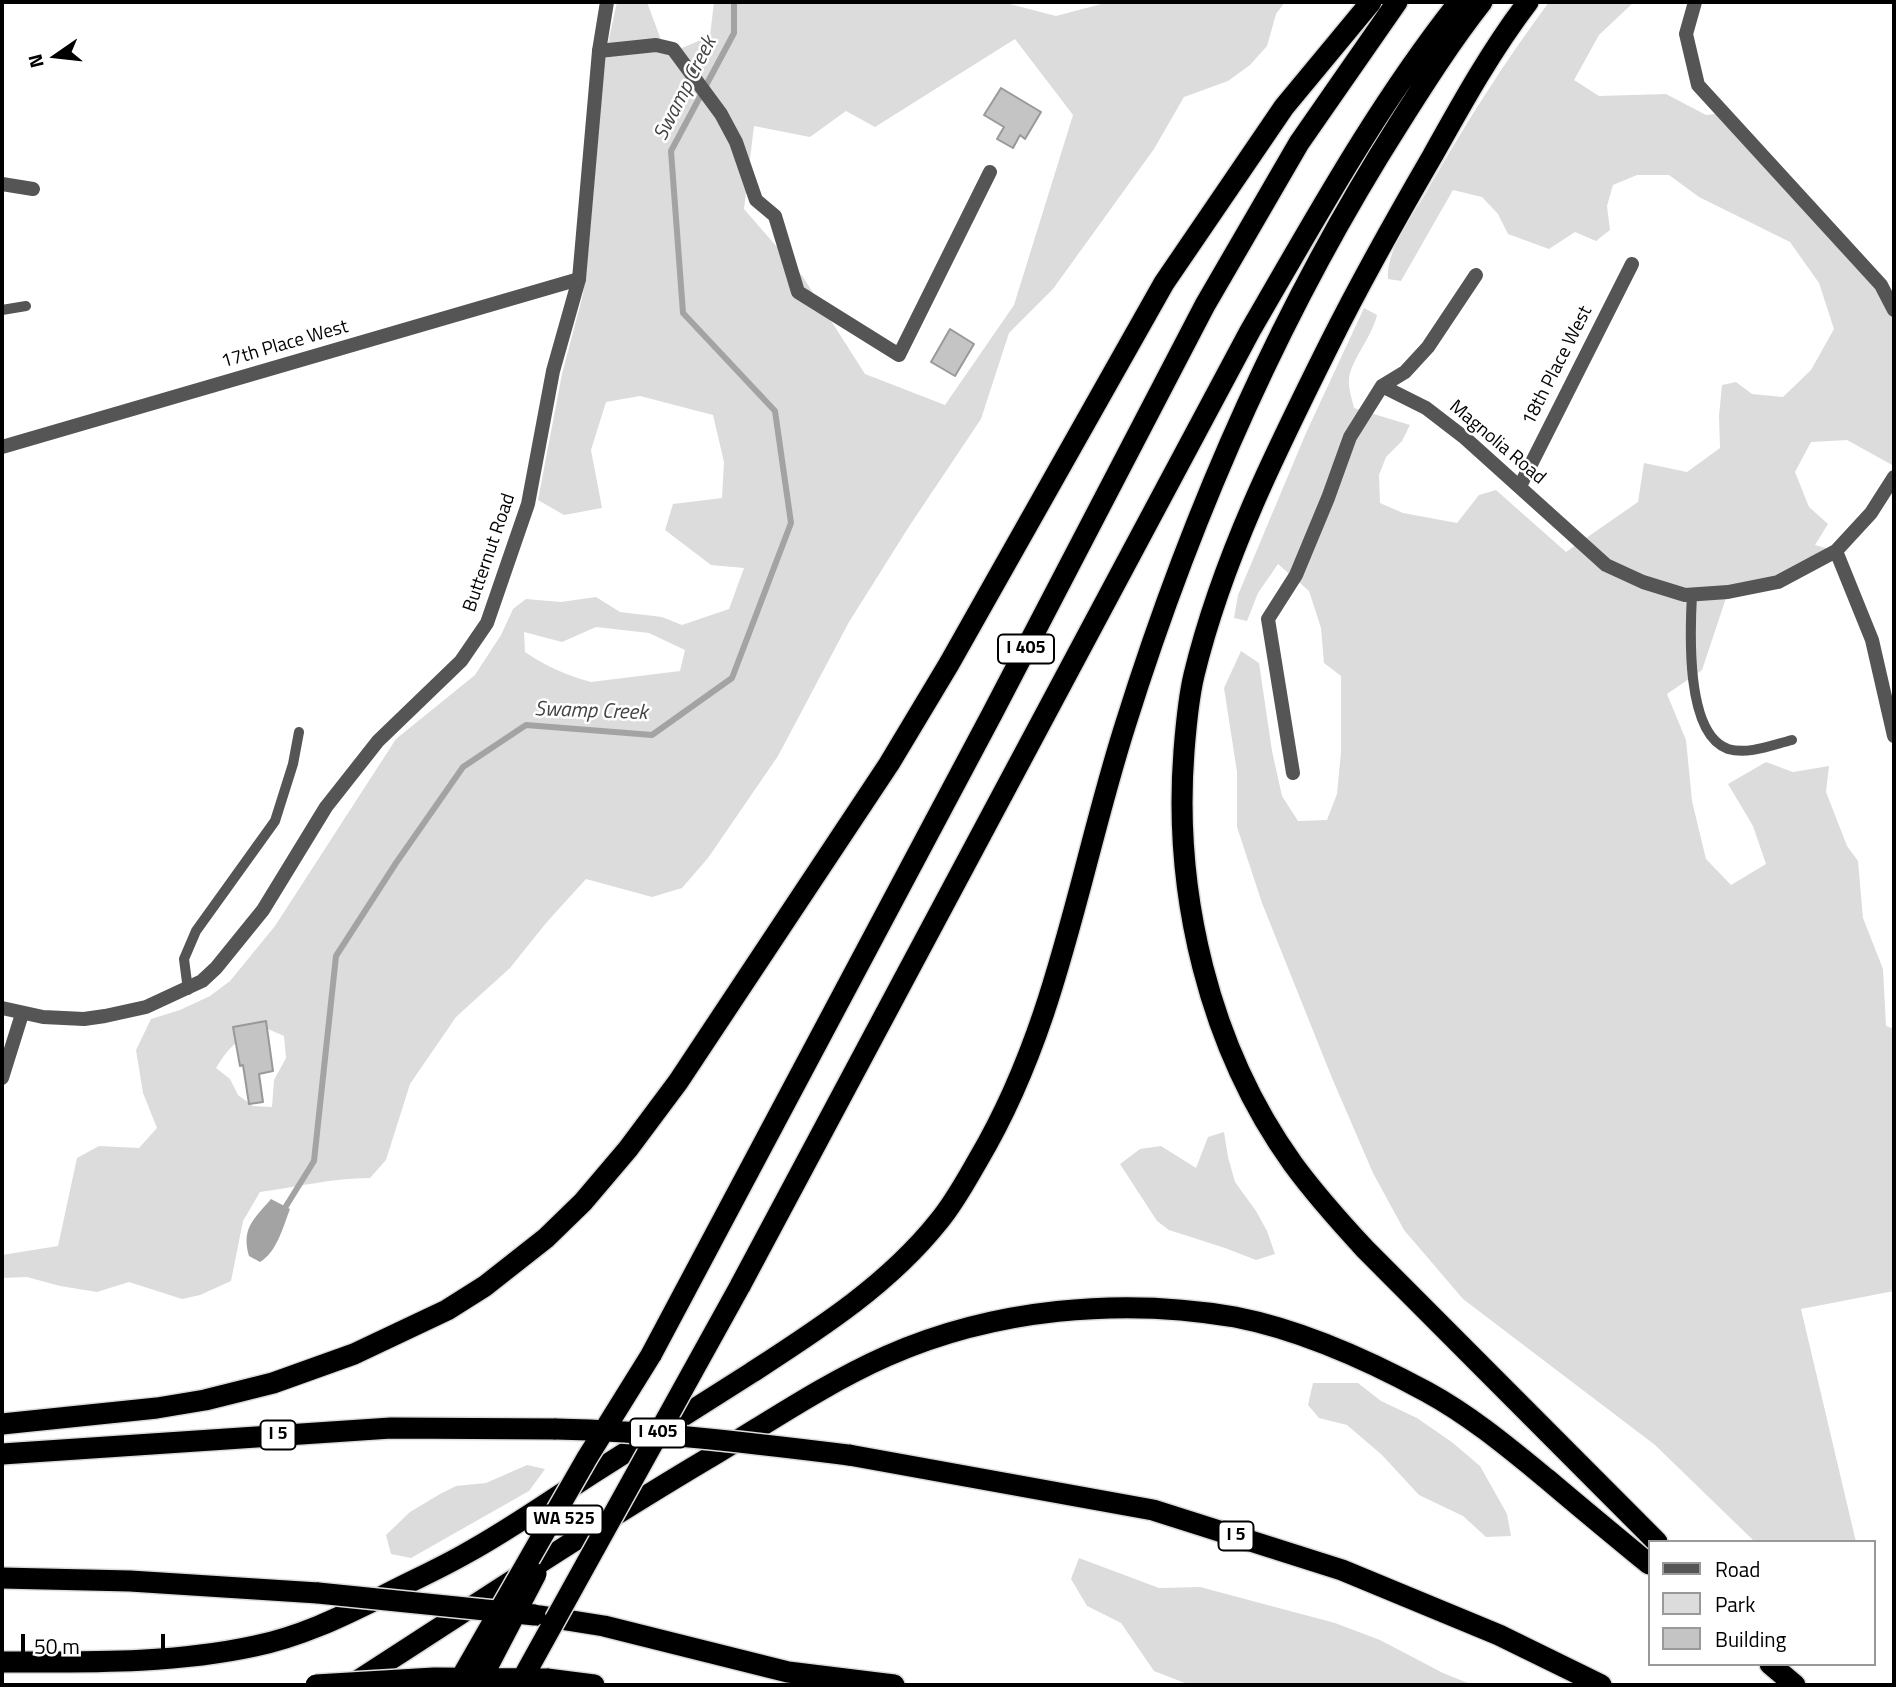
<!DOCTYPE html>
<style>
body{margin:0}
#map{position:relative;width:1896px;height:1687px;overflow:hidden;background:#fff;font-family:"Titillium Web",sans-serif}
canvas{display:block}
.frame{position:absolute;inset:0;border:4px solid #000;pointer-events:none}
.legend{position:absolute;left:1648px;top:1540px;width:228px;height:126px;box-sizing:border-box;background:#fff;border:2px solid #999;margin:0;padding:9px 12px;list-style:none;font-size:21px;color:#000}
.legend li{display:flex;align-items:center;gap:14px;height:35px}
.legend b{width:35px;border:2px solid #999}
.north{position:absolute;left:21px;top:21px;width:70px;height:70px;-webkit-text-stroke:5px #fff;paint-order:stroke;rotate:256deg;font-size:19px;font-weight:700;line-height:28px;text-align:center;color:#000}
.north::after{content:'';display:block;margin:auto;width:24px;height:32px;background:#000;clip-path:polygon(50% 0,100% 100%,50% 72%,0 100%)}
.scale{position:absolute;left:21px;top:1634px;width:144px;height:32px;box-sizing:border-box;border:4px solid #000;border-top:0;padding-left:9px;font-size:21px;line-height:24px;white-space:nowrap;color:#000;-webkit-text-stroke:5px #fff;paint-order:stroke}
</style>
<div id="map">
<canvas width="1896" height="1687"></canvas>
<div class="frame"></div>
<ul class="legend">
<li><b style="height:9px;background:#555"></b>Road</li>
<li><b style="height:19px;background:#dcdcdc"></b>Park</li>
<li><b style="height:19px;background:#c4c4c4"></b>Building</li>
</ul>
<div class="north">N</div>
<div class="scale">50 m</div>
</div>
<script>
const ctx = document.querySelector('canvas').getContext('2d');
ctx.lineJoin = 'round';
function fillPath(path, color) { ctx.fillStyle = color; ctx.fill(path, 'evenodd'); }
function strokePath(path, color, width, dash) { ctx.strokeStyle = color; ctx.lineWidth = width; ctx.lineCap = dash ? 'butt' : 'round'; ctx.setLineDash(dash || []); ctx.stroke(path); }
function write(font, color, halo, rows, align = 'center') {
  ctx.font = font + ' "Titillium Web",sans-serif'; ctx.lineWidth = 5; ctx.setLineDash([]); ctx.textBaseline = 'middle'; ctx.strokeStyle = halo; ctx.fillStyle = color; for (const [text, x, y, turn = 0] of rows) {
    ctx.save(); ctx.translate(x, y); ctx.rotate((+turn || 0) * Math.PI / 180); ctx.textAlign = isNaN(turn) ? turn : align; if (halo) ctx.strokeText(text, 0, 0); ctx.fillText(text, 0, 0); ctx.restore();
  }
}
fillPath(new Path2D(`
 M617 2H647L661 40 682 48 710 36 714 2H1002L1056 16 1109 2H1285L1276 14 1267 46 1250 65 1228 81 1184 97 1154 149 1053 289 1009 333 981 419 910 525 849 622 778 756 708 858 682 888 652 897 586 879 546 923 510 968 456 1017 410 1084 386 1160 370 1178C333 1178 297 1187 260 1192L243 1221 231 1281 200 1295 182 1299 129 1282 97 1292 60 1286 27 1277 2 1278V1255L58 1246 77 1158 99 1146 139 1148 157 1128 143 1093 136 1050 151 1019 180 1010 210 996 230 981 275 926 396 739 475 675 501 635 513 609 526 599 561 602 596 597 620 612 662 617 682 625 729 609 744 568 711 565 665 530 673 504 722 498 724 462 713 415 640 396 606 402 591 450 602 508 564 515 538 500 562 374 583 294 603 66ZM1015 39 1073 115 1014 305 945 405 865 374 803 277 744 209 754 126 810 137 846 111 875 127ZM596 627 649 633 685 650 680 671 591 682C568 676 545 666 525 652L524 632 562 642ZM268 1029 284 1036 286 1058 274 1080 272 1107 253 1106 238 1095 230 1079 216 1068C231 1044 240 1036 268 1029Z
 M1549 2H1634L1599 35 1574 80 1599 96 1666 94 1706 115 1723 113 1894 310V466L1847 440 1811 442 1795 472 1809 507 1828 524 1815 545 1836 551 1778 582 1728 592 1702 670 1667 694 1686 740 1692 801 1706 859 1731 885 1766 864 1753 826 1728 784 1766 762 1793 772 1829 766 1826 792 1847 846 1858 861 1863 918 1883 969 1886 1026 1894 1029V1291L1801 1309 1856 1542H1755L1655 1445 1463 1299 1404 1230 1373 1173 1332 1078 1262 903 1237 827V772L1224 688 1241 651 1259 663 1272 751 1282 796 1298 821 1327 820 1337 794 1341 752V676L1324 663 1321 628 1309 591 1278 564 1258 593 1247 621 1234 618 1238 595 1306 433 1364 308 1377 315C1372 337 1350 362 1349 379 1348 388 1352 399 1354 408L1410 425 1402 441 1386 457 1379 475 1380 503 1403 513 1457 523 1479 495 1496 490 1566 552 1638 502 1644 463 1687 472 1720 448 1719 416 1722 385 1736 382 1752 394 1783 397 1811 370 1834 329 1819 283 1790 242 1699 197 1669 175H1637L1613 185 1607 206 1610 230 1596 241 1575 232 1549 249 1508 234 1498 214 1482 197 1453 190 1401 281 1388 279C1386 251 1410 220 1424 196 1462 129 1503 64 1549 2Z
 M1224 1132 1228 1157 1235 1182 1256 1211 1267 1231 1275 1254 1256 1260 1225 1248 1169 1230 1157 1221 1120 1164 1140 1149 1161 1146 1196 1168 1208 1137Z
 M1313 1383H1358L1381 1401 1417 1418 1453 1443 1480 1466 1507 1514 1511 1536 1486 1537 1463 1516 1419 1495 1382 1455 1347 1425 1319 1418 1308 1405Z
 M527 1465 545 1469 529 1491 411 1558 391 1554 386 1535 410 1512 440 1494 456 1486 486 1483Z
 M1079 1558 1159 1588 1200 1587 1335 1623 1380 1640 1443 1673 1473 1685H1190L1154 1671 1121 1623 1087 1606 1071 1579Z`), '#dcdcdc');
fillPath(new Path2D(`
 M271 1199 290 1209C283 1227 277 1252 260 1262L249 1256C241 1228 254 1219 271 1199Z`), '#a3a3a3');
strokePath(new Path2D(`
 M283 1211 314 1161 336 956 396 863 463 767 526 725 652 735 732 678 791 523 775 411 683 313 671 151 734 33V2`), '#a3a3a3', 6);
const building = new Path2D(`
 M1001 88 1041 112 1025 139 1020 135 1013 148 997 139 1004 127 984 115Z
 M950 329 974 344 955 376 931 362Z
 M266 1021 273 1071 259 1074 263 1102 249 1104 243 1065 240 1066 233 1027Z`);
fillPath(building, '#c4c4c4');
strokePath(building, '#999', 2);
const motorway = new Path2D(`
 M1528 2C1492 49 1462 103 1433 155 1397 217 1362 279 1330 343 1277 449 1222 559 1194 675 1188 700 1186 726 1184 751 1173 894 1209 1047 1293 1164 1315 1194 1340 1222 1365 1249L1657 1542
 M740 1286 1250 331C1315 219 1378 104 1459 2
 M651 1355 992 714 1205 305 1299 143 1397 2
 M2 1424 157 1408 205 1400 273 1383 354 1354 447 1310 485 1286 546 1238 583 1202 628 1149 678 1082 889 764 949 664 1164 283 1284 107 1371 2
 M2 1454 391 1428 556 1429
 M849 1455 1153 1510 1342 1570 1499 1635 1601 1685
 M2 1578 130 1581 318 1593
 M541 1616 604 1626 788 1672 894 1685
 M2 1662C87 1662 172 1664 255 1646 299 1637 339 1618 379 1598 407 1583 437 1570 465 1554 511 1529 554 1498 598 1470 649 1438 700 1405 751 1373 819 1329 888 1285 939 1221 954 1203 966 1181 978 1160 1058 1025 1078 874 1125 726 1191 515 1281 309 1400 122 1426 81 1452 40 1482 2
 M1770 1664 1795 1685
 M547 1679 594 1685
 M351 1685C469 1609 586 1531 707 1459 766 1424 824 1384 887 1356 993 1309 1120 1297 1235 1317 1302 1330 1368 1360 1427 1392 1471 1416 1509 1448 1547 1479 1581 1508 1615 1536 1649 1564`);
strokePath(motorway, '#dbdbdb', 24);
strokePath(new Path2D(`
 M2 310 26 306
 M1692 594C1690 631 1685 734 1728 749 1748 755 1772 745 1792 740
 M188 990 184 959 196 931 275 821 293 764 299 732`), '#555', 10);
strokePath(new Path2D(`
 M1695 2 1686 34 1698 85 1881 285 1894 310
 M599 51 656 45 673 49 721 114 736 142 756 200 775 216 798 292 899 355 990 172
 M2 184 33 189
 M1382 386 1426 408 1465 438 1606 565 1643 582 1685 595 1728 592 1778 582 1836 551 1871 513 1894 477
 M2 447 579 279
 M1520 486 1632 264
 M1836 551 1872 640 1894 736
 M1293 773 1268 619 1296 575 1328 498 1350 437 1382 386 1405 372 1428 347 1476 275
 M2 1078 22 1014`), '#555', 14);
strokePath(new Path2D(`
 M2 1008 43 1017 84 1019 105 1016 146 1007 202 981 216 968 263 910 326 807 378 741 461 661 487 623 528 504 553 371 579 279 599 51 607 2`), '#555', 14);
strokePath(motorway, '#000', 21);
const motorwayBridge = new Path2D(`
 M556 1429C654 1431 751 1443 849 1455
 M318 1593 535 1615
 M316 1685 434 1678 547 1679
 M457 1685 587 1458 651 1355
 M478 1685 536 1574
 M519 1685 740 1286`);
strokePath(motorwayBridge, '#dbdbdb', 24, []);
strokePath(motorwayBridge, '#000', 21);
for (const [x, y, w] of [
 [1026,649,56],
 [658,1433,56],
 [278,1435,35],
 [564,1520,77],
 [1236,1536,35]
]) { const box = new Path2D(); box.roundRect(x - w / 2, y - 14.5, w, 29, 5); ctx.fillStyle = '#fff'; ctx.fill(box); strokePath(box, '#000', 2); }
write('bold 18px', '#000', null, [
 ["I 405",1026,649],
 ["I 405",658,1433],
 ["I 5",278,1435],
 ["WA 525",564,1520],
 ["I 5",1236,1536]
]);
write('19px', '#000', '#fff', [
 ["17th Place West",285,345,-16],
 ["18th Place West",1558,366,-63],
 ["Magnolia Road",1497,443,40],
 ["Butternut Road",490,553,-71]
]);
write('italic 21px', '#444', '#fff', [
 ["Swamp Creek",686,89,-63],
 ["Swamp Creek",591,712,2]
]);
</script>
